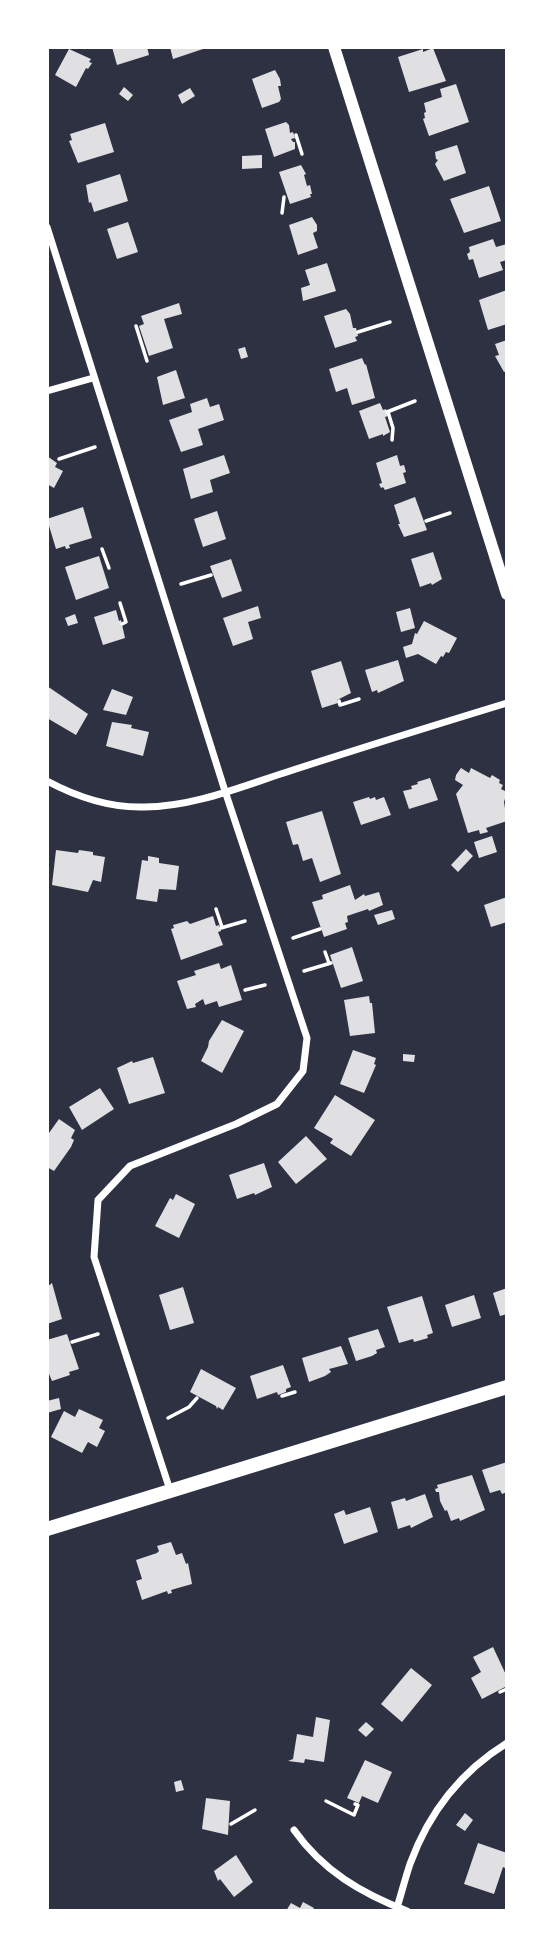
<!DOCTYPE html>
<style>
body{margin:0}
#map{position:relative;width:554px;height:1958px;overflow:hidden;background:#2d3142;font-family:Figtree,sans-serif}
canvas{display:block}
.frame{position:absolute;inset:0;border:49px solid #fff;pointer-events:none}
</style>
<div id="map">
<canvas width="554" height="1958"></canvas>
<div class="frame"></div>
</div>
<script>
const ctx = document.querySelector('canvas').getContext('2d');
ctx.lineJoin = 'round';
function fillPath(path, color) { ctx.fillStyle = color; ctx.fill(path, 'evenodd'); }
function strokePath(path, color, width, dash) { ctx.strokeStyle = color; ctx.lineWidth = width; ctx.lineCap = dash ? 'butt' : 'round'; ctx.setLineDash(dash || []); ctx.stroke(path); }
fillPath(new Path2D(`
 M112 47H147L149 55 117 65Z
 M170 47H206V48L173 59Z
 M433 48 446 81 409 92 398 57 423 49V52Z
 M69 49 91 59 89 62 92 63 88 69 86 68 76 87 55 75Z
 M275 70 280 79 281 86H278L281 99 279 102 262 108 252 79Z
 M456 84 469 122 429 136 423 119 425 118 424 113 426 112 424 103 442 97 440 89Z
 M124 87 133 95 128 101 119 94Z
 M190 88 195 96 182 104 178 95Z
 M286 122 289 125 290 133 293 132 295 138 291 139 293 142H295V149L274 157 265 129Z
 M105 123 114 152 78 163 69 141 72 140 70 134Z
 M457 145 466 173 444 181 435 164 438 160 436 159 435 152Z
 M262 155V168L242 169V156Z
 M301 165 306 174 304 175 307 186 310 185 312 194H310L311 197 290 204 279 172Z
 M120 174 128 201 94 212 91 202 89 203 86 185Z
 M489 186 501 221 464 233 450 199Z
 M312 217 317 225V231L313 233 318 248 298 255 289 225Z
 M128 222 138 252 117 259 107 229Z
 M493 239 496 247 507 244V260L500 262 503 270 479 278 473 259 469 260 467 254 470 252 469 247Z
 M327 263 336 291 303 301 301 288 310 285 305 270Z
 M507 290V324L488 330 479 300Z
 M179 303 182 314 164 319 173 348 149 356 139 326 144 324 141 316Z
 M346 309 350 314 353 328H356L358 336 355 337 357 341 335 348 324 316Z
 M507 340V371L504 372 495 356 499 355 495 344Z
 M245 347 248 357 241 359 238 349Z
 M362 358 365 365 366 364 375 398 352 405 347 388 336 392 329 369Z
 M176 370 185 398 163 405 157 377Z
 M207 398 210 407 219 404 224 420 198 429 203 445 181 452 169 420 192 412 190 404Z
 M380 403 383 410 386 409 388 416 385 417 390 432 383 436V434L369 439 359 411Z
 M224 455 230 473 210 480 213 492 191 499 183 469Z
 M397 455 400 466 404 465 406 472 403 473 406 483 385 490 383 487 381 488 379 484 382 483 376 463Z
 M47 456 57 463 55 467 63 471 54 488 47 484Z
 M415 497 427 530 404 537 398 524H400L394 505Z
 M83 507 92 538 69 545 70 548 66 549 65 546 56 549 47 519Z
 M217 511 226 539 203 547 194 519Z
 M433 552 442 579 432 585 431 583 420 587 411 559Z
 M99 556 109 588 76 600 65 567Z
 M231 559 242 591 222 598 210 566Z
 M258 606 261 618 248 622 253 639 233 646 223 618Z
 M410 608 415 628 401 632 396 612Z
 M116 610 119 621 121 620 125 638 103 645 94 617Z
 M75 614 78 623 68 626 65 618Z
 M424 621 457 638 449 653 446 652 443 657 441 656 436 664 418 654 406 658 403 647 412 644 415 633 417 634Z
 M398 660 404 681 378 693 377 690 372 692 365 670Z
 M341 661 351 693 337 700 338 703 322 708 311 671Z
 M47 686 88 714 76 735 47 718Z
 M112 689 133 697 126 715 103 710Z
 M112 722 132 725 131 728 149 732 143 756 106 746Z
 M461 768 469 773 471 768 490 778 492 775 500 780 499 783 503 785 501 789 507 792 504 802 507 821 486 828 488 832 480 834 479 830 468 833 456 794 463 785 455 780 456 775Z
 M430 778 438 800 409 809 403 791 412 789 411 786 418 784 417 782Z
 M369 797 370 799 375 797 376 800 384 797 391 815 361 825 353 802Z
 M322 811 341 874 320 882 312 858 303 861 298 844 293 845 286 822Z
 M492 836 497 852 479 858 474 842Z
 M466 849 473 856 458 872 451 865Z
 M56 850 78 853 79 850 93 852V855L105 857 101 882 93 880 88 892 52 885Z
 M148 856 159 858V863L179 866 176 890 159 889 157 902 136 899 142 860 148 861Z
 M350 885 355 900 364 894 365 896 379 892 383 905 369 911 368 909 347 916 348 922 345 923 347 929 324 937 312 902 323 899 322 895Z
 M507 897V922L491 927 484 905Z
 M392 910 395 919 378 925 374 915Z
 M213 916 216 926 219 925 221 931 218 932 223 945 181 960 171 929 174 928 173 925 187 921 190 924Z
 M352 947 363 981 341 988 330 955Z
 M219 963 221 969 231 965 242 1000 219 1007 217 1001 205 1005 203 999 195 1004 196 1007 187 1009 177 981 196 975 194 971Z
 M369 996 370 1003H372L375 1033 350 1036 344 1000Z
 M222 1020 244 1031 222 1073 201 1061 208 1047 209 1041Z
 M353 1050 376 1058 374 1064 376 1065 364 1093 340 1084Z
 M403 1054 415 1055 414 1062 403 1061Z
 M153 1057 165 1093 129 1104 117 1068 132 1061 133 1063Z
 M100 1088 114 1109 82 1130 69 1107Z
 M335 1095 375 1120 351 1156 330 1143 333 1139 314 1128Z
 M59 1119 75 1130 71 1138 74 1140 71 1147 54 1171 47 1167V1132L49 1133Z
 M306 1136 327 1159 296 1184 278 1162Z
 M264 1163 272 1187 255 1195 254 1193 237 1199 229 1175Z
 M176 1194 195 1204 179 1238 155 1226 170 1198 173 1200Z
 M52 1283 62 1319 47 1324V1287Z
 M183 1287 194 1323 170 1330 159 1295Z
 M507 1288V1314L500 1316 493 1293Z
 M474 1295 481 1318 452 1327 445 1305Z
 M422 1296 433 1333 427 1335 428 1338 414 1342 413 1339 399 1343 387 1307Z
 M378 1329 385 1347 376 1350 377 1353 372 1356 356 1361 348 1338Z
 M67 1334 79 1369 69 1372 70 1375 52 1381 47 1369V1340Z
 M341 1346 348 1364 329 1369 331 1372 325 1376 309 1382 302 1358Z
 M283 1365 291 1387 286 1389V1392L278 1395 277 1392 257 1399 250 1376Z
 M201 1369 236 1388 223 1410 218 1407 217 1409 216 1406 190 1392Z
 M59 1398 61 1409 47 1413V1401Z
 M79 1409 103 1420 99 1428 105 1431 97 1447 88 1442 82 1453 51 1437 64 1411 75 1417Z
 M507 1462V1492L502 1494 500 1490 490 1493 482 1470Z
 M472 1475 485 1510 460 1521 459 1518 451 1521 447 1510 445 1511 440 1501 439 1492H436L435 1489 438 1488 437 1485Z
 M425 1494 433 1517 411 1528 410 1525 398 1529 391 1502 405 1498 406 1501Z
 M370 1507 378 1532 344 1544 334 1514 344 1510 346 1515Z
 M171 1542 176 1555 182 1553 186 1564 188 1563 192 1584 171 1590 172 1593 168 1594 167 1591 142 1600 136 1581 142 1579 136 1560 157 1553 159 1551 157 1546Z
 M493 1647 507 1677V1686L482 1699 471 1678 481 1672 473 1657Z
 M411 1668 432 1685 402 1722 381 1704Z
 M316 1717 330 1720 324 1762 305 1759 304 1763 288 1761 293 1759 297 1734 313 1737Z
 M366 1722 374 1729 366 1737 358 1730Z
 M365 1760 392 1772 378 1803 362 1796 359 1803 347 1798Z
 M181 1780 184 1790 176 1792 174 1782Z
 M206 1798 230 1801 228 1835 202 1829Z
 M465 1813 473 1820 465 1831 456 1825Z
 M478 1843 507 1853V1869L503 1867 494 1894 464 1884Z
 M236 1855 253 1882 234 1897 220 1879 218 1881 214 1871Z
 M303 1902 314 1908 312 1911H286L291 1903 300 1908Z`), '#e0e0e3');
strokePath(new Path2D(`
 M296 135 302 154
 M282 213 284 197
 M136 326 147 361
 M358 332 390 322
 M387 412 415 401
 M388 412 393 428 392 440
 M59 459 95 447
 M426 521 450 513
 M102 549 109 568
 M181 584 211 575
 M120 603 126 622 122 624
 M339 701 340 705 359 699
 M216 909 222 927
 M221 928 245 921
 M293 938 320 929
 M325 952 329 963
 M304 971 331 963
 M245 990 265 985
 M72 1342 98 1334
 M282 1396 295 1392
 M168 1418 189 1407 197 1398
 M500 1692 507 1689
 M326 1801 354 1815 358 1805 355 1804
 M231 1824 255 1810`), '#fff', 3.5);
strokePath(new Path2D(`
 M47 227 225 791 307 1038 303 1071 277 1104 236 1124 130 1166 98 1200 94 1257 170 1490
 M47 391 93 378
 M47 781C77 797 110 808 144 807 195 807 245 785 293 770 364 747 435 725 507 703
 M294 1830C323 1871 361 1893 407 1911
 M396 1911C401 1895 405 1879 410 1864 429 1812 460 1772 507 1743`), '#fff', 7);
strokePath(new Path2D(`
 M334 47 507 594`), '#fff', 12);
strokePath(new Path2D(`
 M47 1529 507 1387`), '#fff', 14);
</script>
